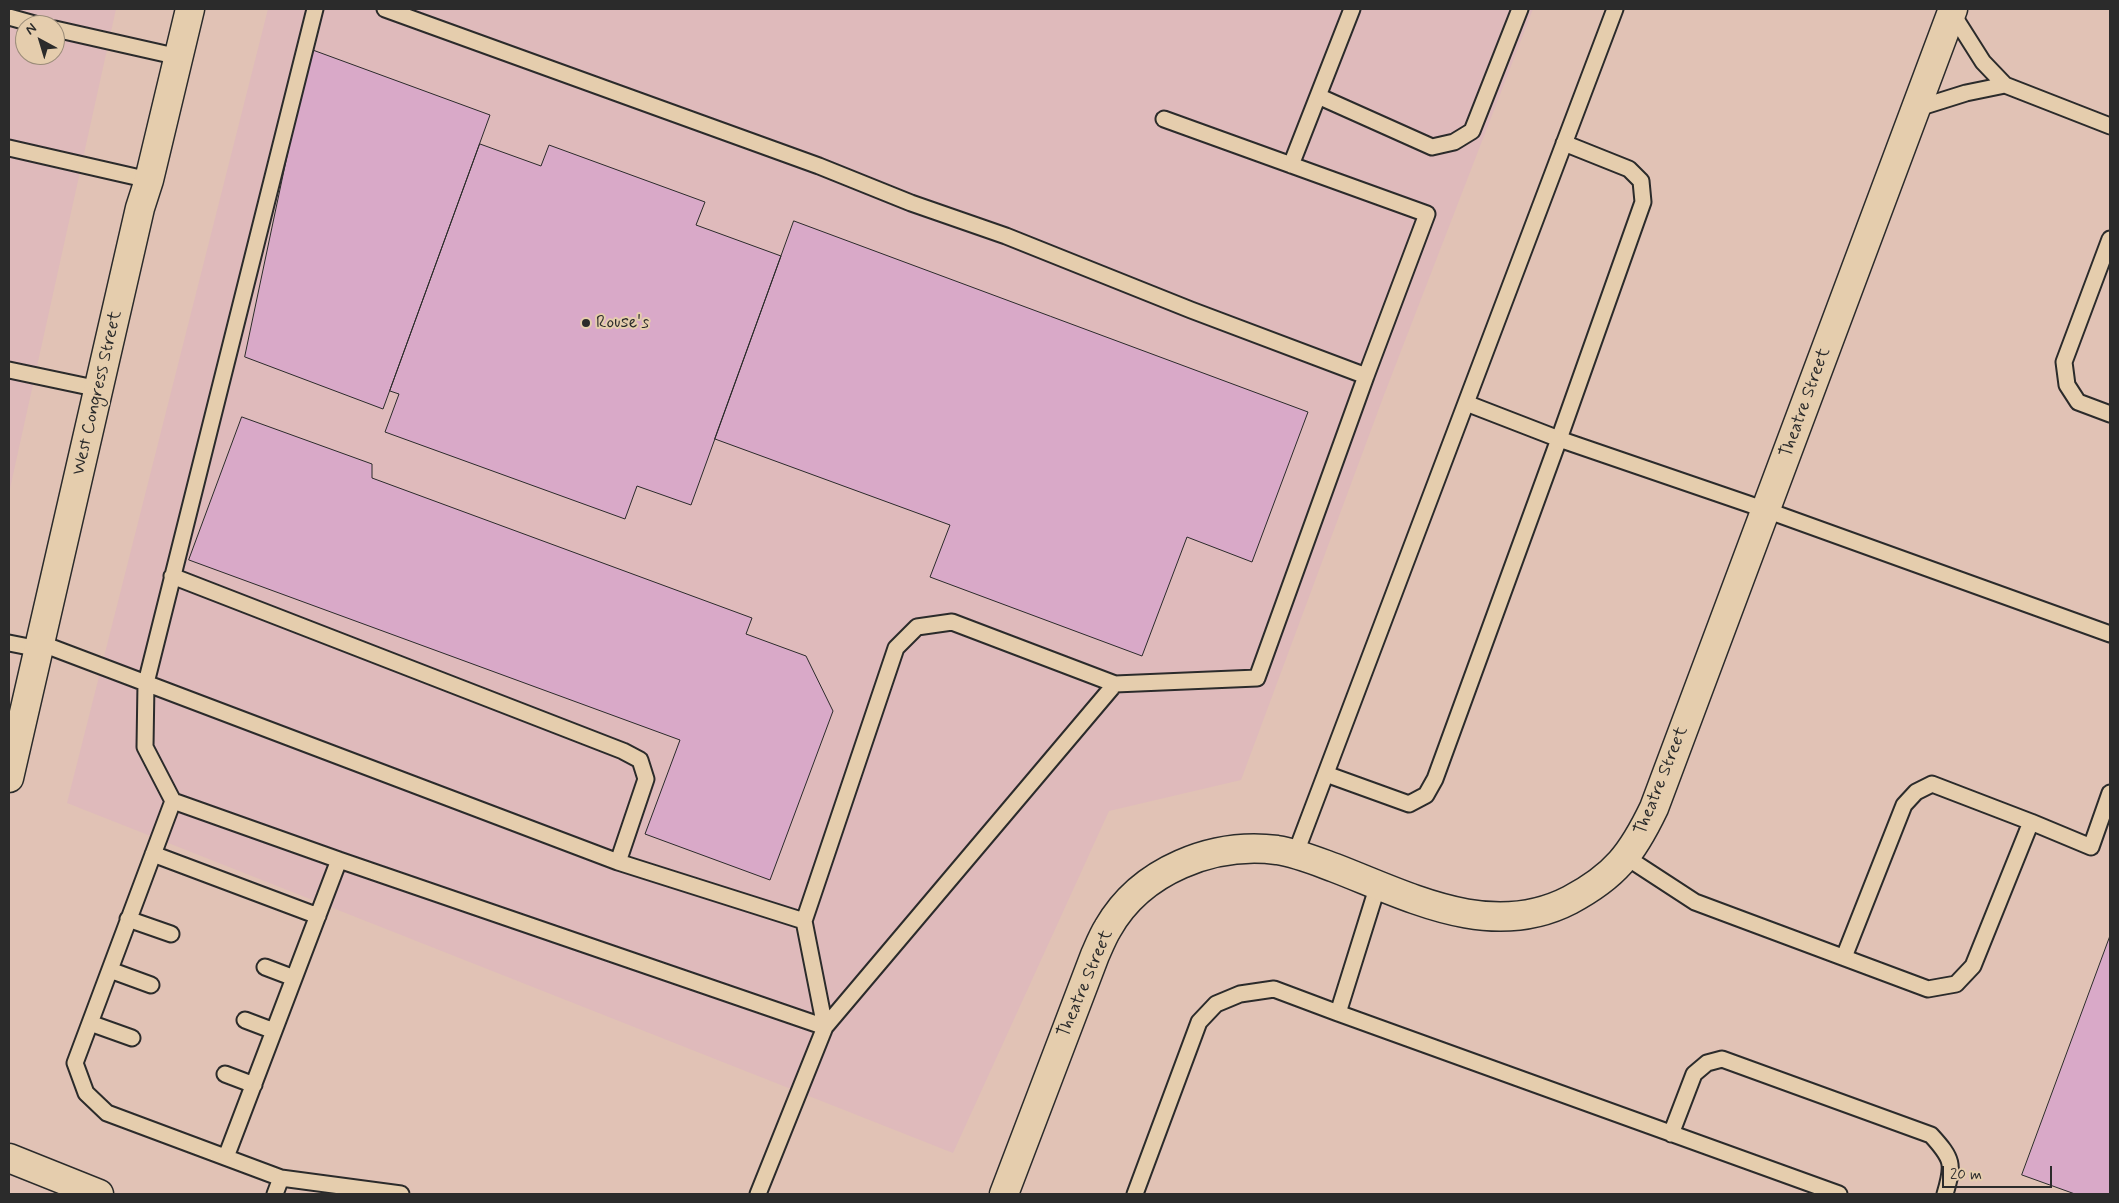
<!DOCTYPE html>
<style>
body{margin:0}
#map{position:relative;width:2119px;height:1203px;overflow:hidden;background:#e1c2b5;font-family:Mynerve,sans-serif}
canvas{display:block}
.frame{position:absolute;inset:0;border:10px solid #2b2b2b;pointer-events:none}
.north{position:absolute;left:15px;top:15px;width:50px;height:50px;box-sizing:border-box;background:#e5cdad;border:1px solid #9b8c79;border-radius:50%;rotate:321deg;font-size:14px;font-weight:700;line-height:20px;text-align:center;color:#2b2b2b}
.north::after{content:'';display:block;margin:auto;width:18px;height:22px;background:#2b2b2b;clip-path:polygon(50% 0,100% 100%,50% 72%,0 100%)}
.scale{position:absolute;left:1942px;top:1166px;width:110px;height:22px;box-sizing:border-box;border:2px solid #2b2b2b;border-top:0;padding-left:6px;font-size:15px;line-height:18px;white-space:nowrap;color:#2b2b2b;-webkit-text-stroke:4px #e5cdad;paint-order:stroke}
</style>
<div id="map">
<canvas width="2119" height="1203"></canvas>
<div class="frame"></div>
<div class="north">N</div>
<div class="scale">20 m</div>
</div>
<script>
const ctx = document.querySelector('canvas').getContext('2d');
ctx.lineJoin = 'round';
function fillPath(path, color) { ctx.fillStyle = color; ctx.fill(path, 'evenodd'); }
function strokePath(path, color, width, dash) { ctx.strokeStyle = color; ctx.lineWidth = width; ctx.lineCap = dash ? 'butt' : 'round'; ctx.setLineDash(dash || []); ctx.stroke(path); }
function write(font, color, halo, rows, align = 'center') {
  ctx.font = font + ' Mynerve,sans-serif'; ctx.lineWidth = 4; ctx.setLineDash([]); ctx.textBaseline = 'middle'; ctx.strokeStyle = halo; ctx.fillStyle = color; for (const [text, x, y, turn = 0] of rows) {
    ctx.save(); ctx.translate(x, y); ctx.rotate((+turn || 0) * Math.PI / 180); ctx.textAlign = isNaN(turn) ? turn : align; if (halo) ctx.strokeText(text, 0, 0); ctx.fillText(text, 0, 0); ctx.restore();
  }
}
fillPath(new Path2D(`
 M9 9H116L9 493ZM25 25H55V55H25Z
 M268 9H1533L1384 395 1241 780 1109 811 953 1153 67 803Z`), '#dfbabb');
const building = new Path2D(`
 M310 49 490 115 383 409 245 357Z
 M480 144 541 166 549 145 705 202 696 225 781 256 691 505 637 486 625 519 385 432 399 394 390 391Z
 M794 221 1308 412 1252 562 1187 537 1142 656 930 577 950 525 715 439Z
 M242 417 372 464V478L752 618 746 634 806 656 833 711 770 880 645 834 680 740 189 560Z
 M2110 936V1194H2075L2022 1175Z`);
fillPath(building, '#d9a9c8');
strokePath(building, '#2b2b2b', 1);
const lane = new Path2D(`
 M315 9 146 683 145 747 173 801 75 1063 86 1093 107 1113 281 1178 401 1194
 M385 9 819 166 911 203 1006 236 1191 310 1366 376 1427 214 1164 119
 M1952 13 1983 62 2005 85 2110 126
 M9 17 38 25
 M55 29 179 57
 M1318 96 1432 147 1454 142 1472 131 1520 9
 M1915 109 1966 93 2005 85
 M1564 143 1629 169 1641 181 1643 202 1559 439 1766 510 2110 634
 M9 148 149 180
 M1291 165 1352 9
 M2110 239 2064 362 2067 385 2078 402 2110 414
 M9 370 99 389
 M172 576 623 751 640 760 646 779 618 862
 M9 643 39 649
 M40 643 618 862 804 921
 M1326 774 1409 804 1426 795 1435 779 1559 439 1466 403
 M173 801 339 860 226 1157
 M153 854 318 916
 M1295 855 1615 9
 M1626 857 1695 902 1928 989 1956 984 1973 966 2031 822 2091 847 2110 793
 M339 860 825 1027
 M1378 885 1338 1013 1839 1194
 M128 919 171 934
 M1844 957 1904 805 1916 792 1932 784 2031 822
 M265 967 294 978
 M110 970 151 985
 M245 1020 274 1031
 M90 1023 132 1038
 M825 1027 804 921 896 648 917 627 952 622 1115 684
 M225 1074 254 1085
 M1671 1134 1694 1074 1707 1063 1722 1059 1931 1135C1953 1159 1954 1164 1945 1194
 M275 1194 281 1178
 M758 1194 825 1027 1115 684 1257 678 1366 376
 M1135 1194 1199 1022 1216 1004 1240 994 1274 989 1338 1013`);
const street = new Path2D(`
 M9 1158 99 1194
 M1004 1194 1095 955C1099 946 1103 936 1108 928 1141 870 1213 842 1277 850 1297 853 1316 861 1335 868 1410 897 1491 941 1570 900 1615 876 1632 854 1654 808L1953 9`);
const secondary = new Path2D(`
 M9 778 140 208 149 180 190 9`);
strokePath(lane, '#2b2b2b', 19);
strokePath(street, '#2b2b2b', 31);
strokePath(secondary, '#2b2b2b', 31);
strokePath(lane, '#e5cdad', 15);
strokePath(street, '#e5cdad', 28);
strokePath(secondary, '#e5cdad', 28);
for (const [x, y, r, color] of [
 [586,323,5,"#2b2b2b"]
]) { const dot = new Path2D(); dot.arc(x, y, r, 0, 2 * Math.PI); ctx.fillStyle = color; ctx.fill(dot); strokePath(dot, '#e5cdad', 2); }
write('18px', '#2b2b2b', '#e5cdad', [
 ["Rouse's",596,323]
], 'left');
write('18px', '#2b2b2b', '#e5cdad', [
 ["West Congress Street",98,393,-77],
 ["Theatre Street",1806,403,-70],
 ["Theatre Street",1662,781,-68],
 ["Theatre Street",1086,984,-67]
]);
</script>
